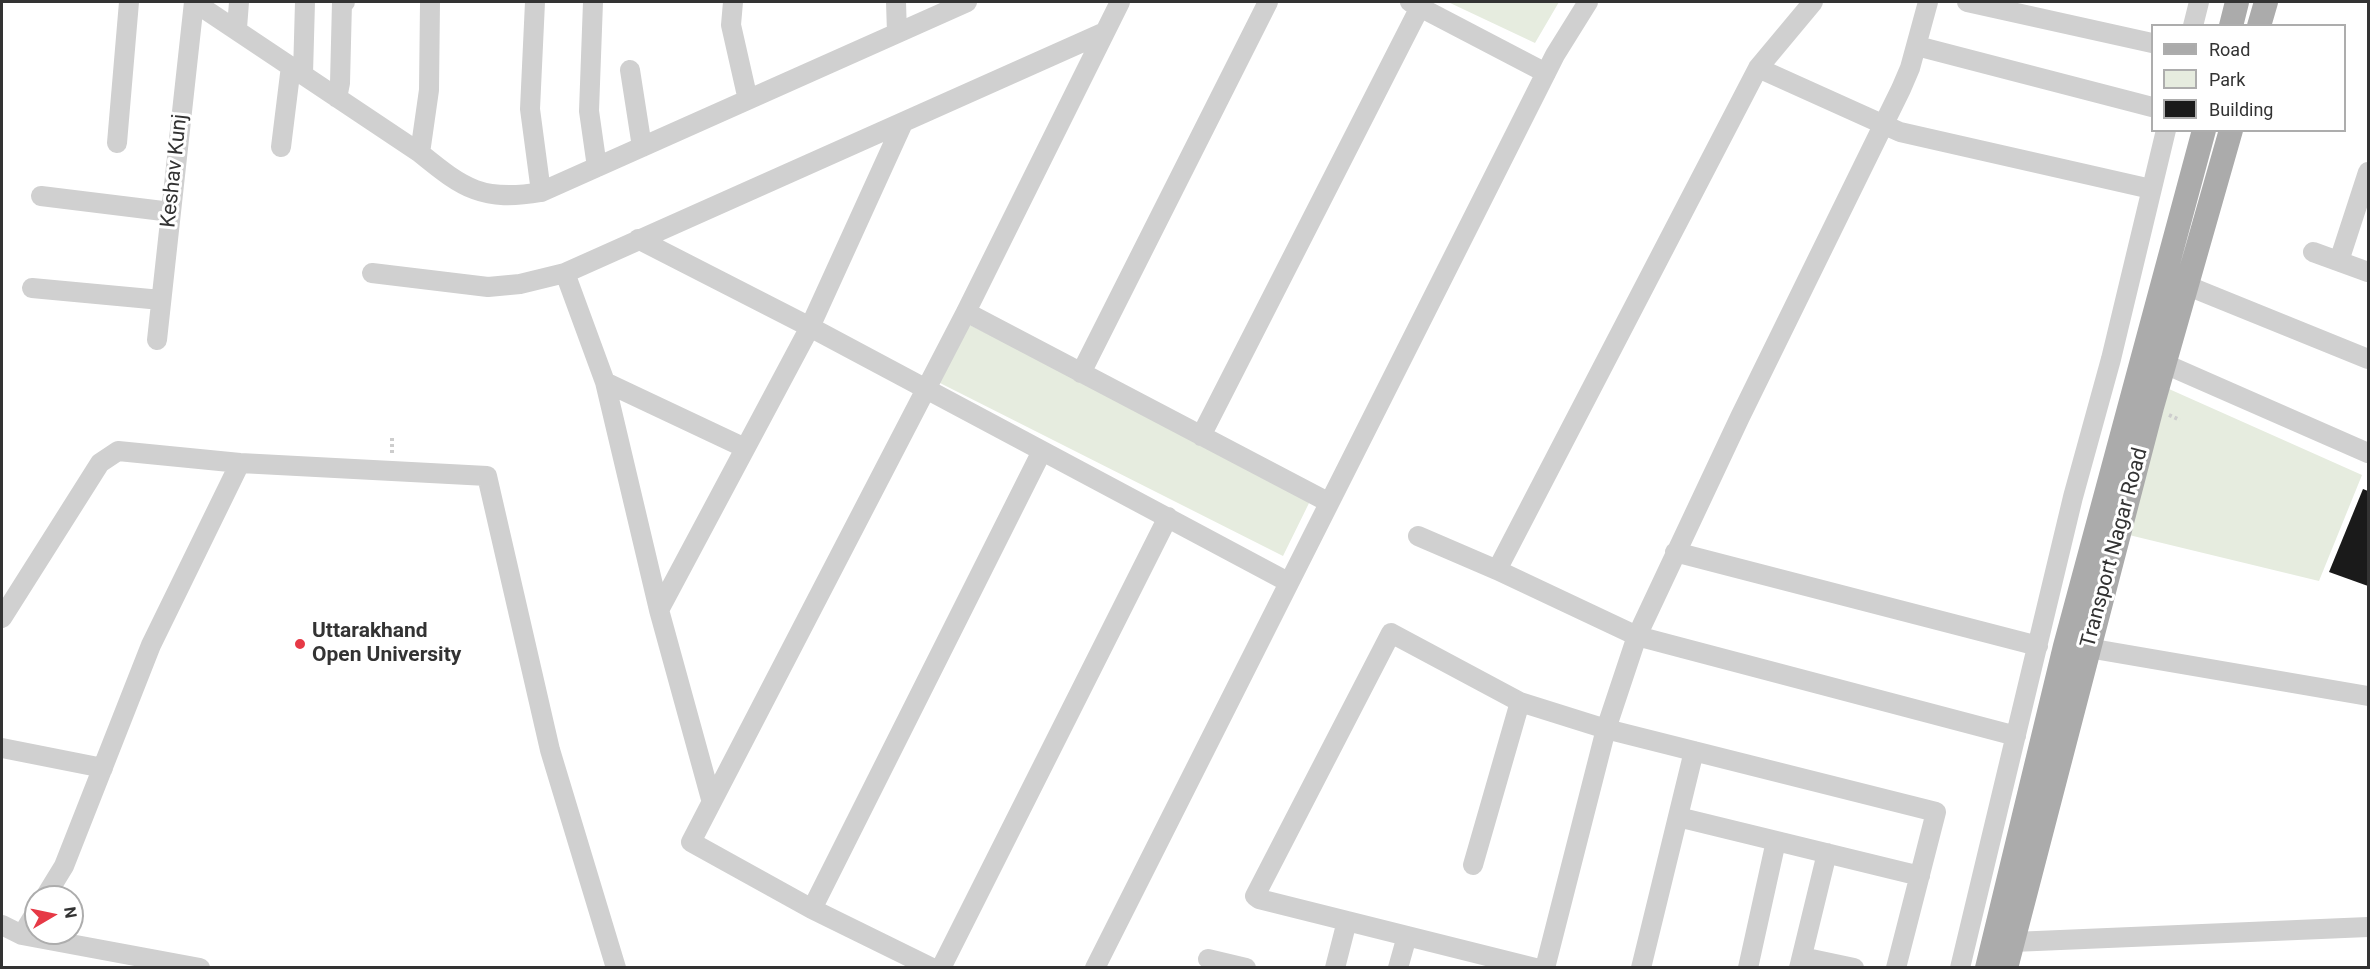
<!DOCTYPE html>
<style>
body{margin:0}
#map{position:relative;width:2370px;height:969px;overflow:hidden;background:#fff;font-family:Roboto,sans-serif}
canvas{display:block}
.frame{position:absolute;inset:0;border:3px solid #333;pointer-events:none}
.legend{position:absolute;left:2151px;top:24px;width:195px;height:108px;box-sizing:border-box;background:#fff;border:2px solid #adadad;margin:0;padding:8px 10px;list-style:none;font-size:18px;color:#333}
.legend li{display:flex;align-items:center;gap:12px;height:30px}
.legend b{width:30px;border:2px solid #adadad}
.north{position:absolute;left:24px;top:885px;width:60px;height:60px;box-sizing:border-box;background:#fff;border:2px solid #adadad;border-radius:50%;rotate:81deg;font-size:16px;font-weight:700;line-height:24px;text-align:center;color:#333}
.north::after{content:'';display:block;margin:auto;width:21px;height:27px;background:#e63946;clip-path:polygon(50% 0,100% 100%,50% 72%,0 100%)}
</style>
<div id="map">
<canvas width="2370" height="969"></canvas>
<div class="frame"></div>
<ul class="legend">
<li><b style="height:8px;background:#ababab"></b>Road</li>
<li><b style="height:16px;background:#e6ecdf"></b>Park</li>
<li><b style="height:16px;background:#1a1a1a"></b>Building</li>
</ul>
<div class="north">N</div>
</div>
<script>
const ctx = document.querySelector('canvas').getContext('2d');
ctx.lineJoin = 'round';
function fillPath(path, color) { ctx.fillStyle = color; ctx.fill(path, 'evenodd'); }
function strokePath(path, color, width, dash) { ctx.strokeStyle = color; ctx.lineWidth = width; ctx.lineCap = dash ? 'butt' : 'round'; ctx.setLineDash(dash || []); ctx.stroke(path); }
function write(font, color, halo, rows, align = 'center') {
  ctx.font = font + ' Roboto,sans-serif'; ctx.lineWidth = 6; ctx.setLineDash([]); ctx.textBaseline = 'middle'; ctx.strokeStyle = halo; ctx.fillStyle = color; for (const [text, x, y, turn = 0] of rows) {
    ctx.save(); ctx.translate(x, y); ctx.rotate((+turn || 0) * Math.PI / 180); ctx.textAlign = isNaN(turn) ? turn : align; if (halo) ctx.strokeText(text, 0, 0); ctx.fillText(text, 0, 0); ctx.restore();
  }
}
fillPath(new Path2D(`
 M1448 2H1559L1535 43Z
 M968 324 1312 497 1283 556 938 382Z
 M2169 389 2362 475 2319 581 2129 535Z`), '#e6ecdf');
fillPath(new Path2D(`
 M2363 489 2368 491V586L2329 572Z`), '#1a1a1a');
strokePath(new Path2D(`
 M2169 415 2180 420
 M392 453V436`), '#cdcdcd', 4, [3, 3]);
strokePath(new Path2D(`
 M194 2 420 153C464 189 483 202 541 192L967 2
 M535 2 530 109 541 192
 M593 2 589 111 597 167
 M733 2 731 25 748 100
 M896 2 897 33
 M1410 2 1546 73
 M1813 2 1758 68 1497 570 1637 636 2016 736
 M1967 2 2152 43
 M2193 26 2199 2
 M237 28 239 2
 M1917 46 2152 107
 M1758 68 1900 132 2151 189
 M630 70 642 147
 M303 74 305 2
 M337 98 340 83 342 2H345
 M117 143 129 2
 M281 147 291 66
 M420 153 429 90 430 2
 M41 196 171 212
 M638 239 810 327 1288 582
 M2313 252 2368 272
 M2339 261 2368 172
 M372 273 488 287 520 284 565 273 1105 32
 M565 273 605 382 659 610 711 799
 M2188 286 2368 359
 M32 288 161 300
 M966 312 1328 502
 M157 340 194 2
 M2165 364 2368 453
 M1081 373 1268 2
 M605 382 745 448
 M1201 436 1420 7
 M1418 536 1497 570
 M1675 552 2038 646
 M659 610 810 327 902 125
 M2 618 100 463 118 451 240 463 487 476 550 750 616 968
 M2088 648 2368 696
 M2 748 103 768
 M1678 817 1920 876
 M1473 865 1520 702
 M45 897 64 866 151 645 240 463
 M812 909 1042 451
 M2 925 22 935 200 968
 M22 935 36 912
 M2013 942 2368 927
 M1802 957 1854 968
 M1208 959 1246 968
 M932 968 812 909 691 842 966 312 1120 2
 M941 968 1168 517
 M1095 968 1555 55 1588 2
 M1335 968 1347 921
 M1398 968 1407 936
 M1535 968 1259 899 1255 896 1391 633 1520 702 1606 729 1936 812 1896 968
 M1545 968 1606 729 1637 636 1740 417 1901 89 1910 68 1928 2
 M1641 968 1694 751
 M1748 968 1776 841
 M1799 968 1827 853
 M1960 968 2073 497 2111 359 2166 130`), '#d0d0d0', 20);
strokePath(new Path2D(`
 M2231 26 2237 2
 M2259 26 2266 2
 M1987 968 2065 646 2204 130
 M2006 968 2152 407 2231 130`), '#ababab', 24);
for (const [x, y, r, color] of [
 [300,644,6,"#e63946"]
]) { const dot = new Path2D(); dot.arc(x, y, r, 0, 2 * Math.PI); ctx.fillStyle = color; ctx.fill(dot); strokePath(dot, '#fff', 2); }
write('21px', '#333', '#fff', [
 ["Keshav Kunj",175,171,-84],
 ["Transport Nagar Road",2115,548,-75]
]);
write('bold 21px', '#333', '#fff', [
 ["Uttarakhand",312,632],
 ["Open University",312,656]
], 'left');
</script>
